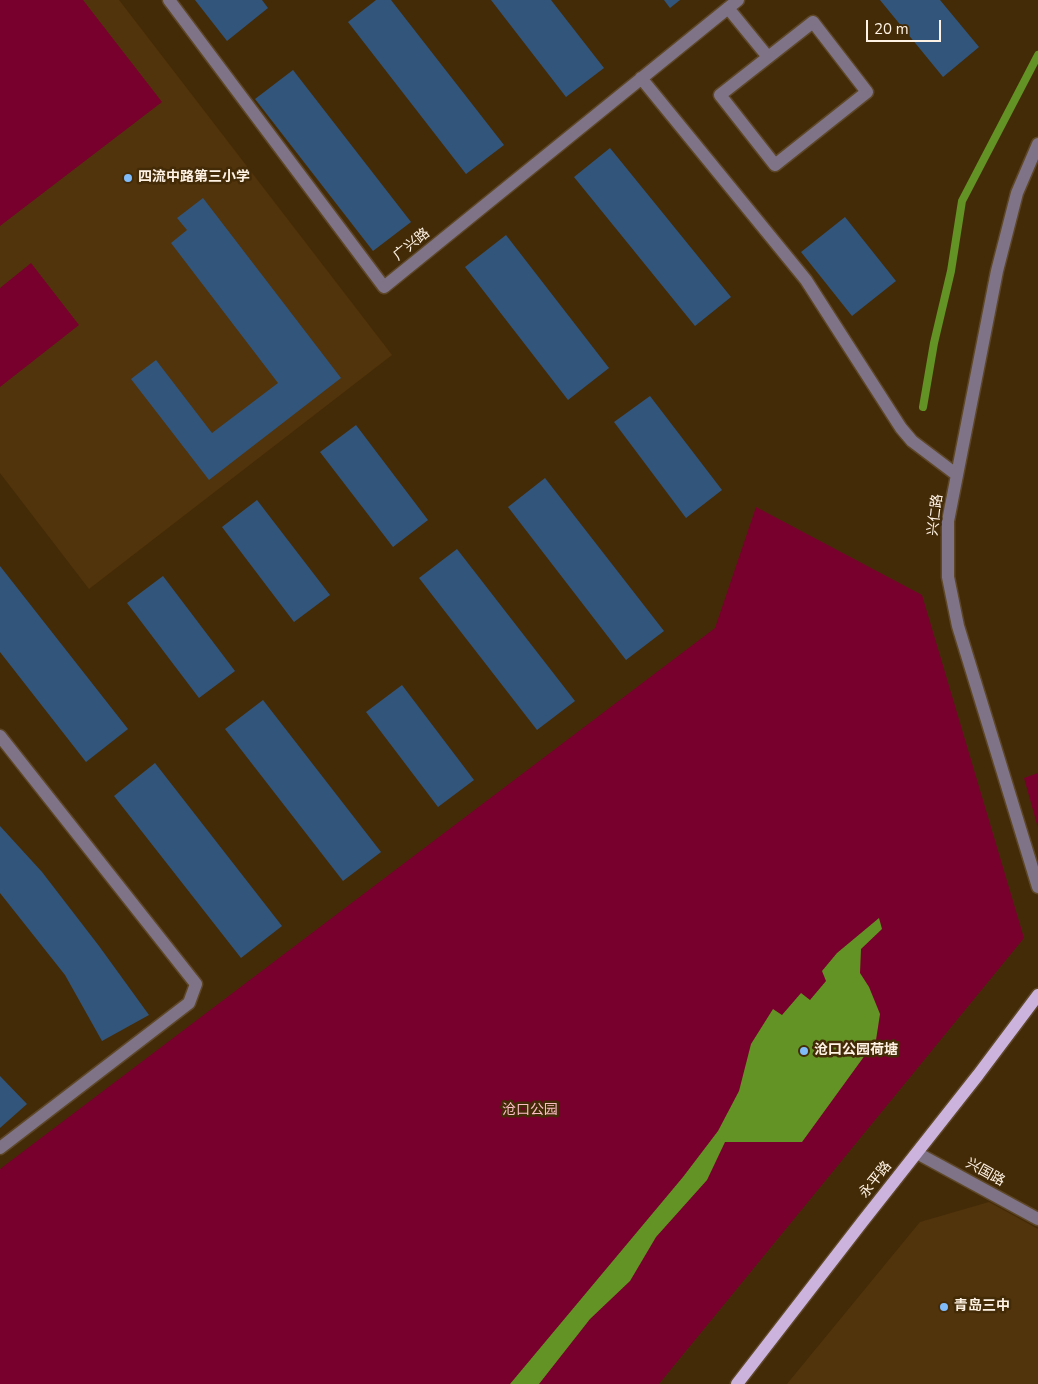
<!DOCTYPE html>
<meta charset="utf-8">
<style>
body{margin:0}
#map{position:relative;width:1038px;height:1384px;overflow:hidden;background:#442b08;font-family:"Nunito Sans",sans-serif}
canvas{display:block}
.scale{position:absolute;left:866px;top:20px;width:75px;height:22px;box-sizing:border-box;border:2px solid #fef2e4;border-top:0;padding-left:6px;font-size:15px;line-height:18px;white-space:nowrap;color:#fef2e4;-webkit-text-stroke:4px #442b08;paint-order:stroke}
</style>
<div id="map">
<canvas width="1038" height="1384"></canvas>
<div class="scale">20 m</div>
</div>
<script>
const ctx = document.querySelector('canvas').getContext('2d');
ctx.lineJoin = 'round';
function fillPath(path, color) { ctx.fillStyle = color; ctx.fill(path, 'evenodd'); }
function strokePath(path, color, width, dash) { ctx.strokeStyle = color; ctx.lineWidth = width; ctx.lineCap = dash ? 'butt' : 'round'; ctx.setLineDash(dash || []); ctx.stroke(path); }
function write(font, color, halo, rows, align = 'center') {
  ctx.font = font + ' "Nunito Sans","Noto Sans SC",sans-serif'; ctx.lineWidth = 5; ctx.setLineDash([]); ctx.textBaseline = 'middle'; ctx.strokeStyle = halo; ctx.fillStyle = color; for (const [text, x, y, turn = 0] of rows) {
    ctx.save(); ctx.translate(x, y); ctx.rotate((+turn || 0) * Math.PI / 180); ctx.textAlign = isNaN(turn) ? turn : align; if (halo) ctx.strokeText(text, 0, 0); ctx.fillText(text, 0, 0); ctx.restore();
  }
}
fillPath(new Path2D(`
 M0 0H119L392 355 89 589 0 473Z
 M989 1202 1038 1229V1384H787L920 1222Z`), '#51340b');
fillPath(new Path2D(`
 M0 0H83L162 102 0 226Z
 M31 263 79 325 0 387V288Z
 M756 507 922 595 1024 938 659 1384H0V1169L715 628Z
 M1038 773V828L1024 778Z`), '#78002c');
fillPath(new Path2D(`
 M879 918 882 929 861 949 860 973 869 987 880 1014 876 1040 802 1142H725L707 1180 656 1237 630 1281 590 1319 539 1384H510L683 1177 718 1131 739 1091 751 1044 773 1009 782 1015 801 993 810 1000 826 981 822 971 837 953Z`), '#639324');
strokePath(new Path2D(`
 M923 407 934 343 951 271 962 201 1038 55`), '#639324', 8);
fillPath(new Path2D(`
 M195 0H262L268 8 227 41Z
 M376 0H391L504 145 466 174 348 22Z
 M491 0H551L604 68 566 97Z
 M664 0H680L670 8Z
 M880 0H940L979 47 943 77Z
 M293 70 411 222 373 251 255 99Z
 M610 148 731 297 695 326 574 177Z
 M203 198 341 378 209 480 131 379 156 360 212 433 278 383 171 243 187 230 177 218Z
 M845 217 896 281 852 316 801 252Z
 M506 235 609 368 568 400 465 267Z
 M650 396 722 490 686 518 614 422Z
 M356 425 428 520 393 547 320 452Z
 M545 478 664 631 626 660 508 507Z
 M257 500 330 595 294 622 222 527Z
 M457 549 575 701 537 730 419 578Z
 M0 566 128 729 86 762 0 652Z
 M163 576 235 671 199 698 127 603Z
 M402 685 474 780 438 807 366 712Z
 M263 700 381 852 343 881 225 729Z
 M155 763 282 926 241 958 114 796Z
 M0 826 42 872 99 946 149 1015 102 1041 65 975 0 893Z
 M0 1076 27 1104 0 1128Z`), '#31557b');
const minor = new Path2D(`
 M169 0 384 287 738 0
 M728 8 768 57
 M813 22 867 92 775 165 720 95Z
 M641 78 806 280 901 428 912 441 957 475
 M1038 144 1017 193 997 271 948 521V577L958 626 1038 887
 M0 736 196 984 189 1003 0 1148
 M917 1153 1038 1219`);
const major = new Path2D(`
 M737 1384 863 1221 978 1075 1038 995`);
strokePath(minor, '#5e4727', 15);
strokePath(major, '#5e4727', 15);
strokePath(minor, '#7e7387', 12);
strokePath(major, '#cbb3dd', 12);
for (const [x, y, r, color] of [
 [128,178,5,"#81bcfa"],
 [804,1051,5,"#81bcfa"],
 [944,1307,5,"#81bcfa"]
]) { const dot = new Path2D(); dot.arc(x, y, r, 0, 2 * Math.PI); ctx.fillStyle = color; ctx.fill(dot); strokePath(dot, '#442b08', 2); }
write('bold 14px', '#fef2e4', '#442b08', [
 ["四流中路第三小学",138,178],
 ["沧口公园荷塘",814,1051],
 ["青岛三中",954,1307]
], 'left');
write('14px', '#fef2e4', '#442b08', [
 ["广兴路",412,245,-39],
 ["兴仁路",936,515,-83],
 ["兴国路",985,1173,29],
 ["永平路",876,1180,-51]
]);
write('14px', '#fbbec6', '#442b08', [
 ["沧口公园",530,1111]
]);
</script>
